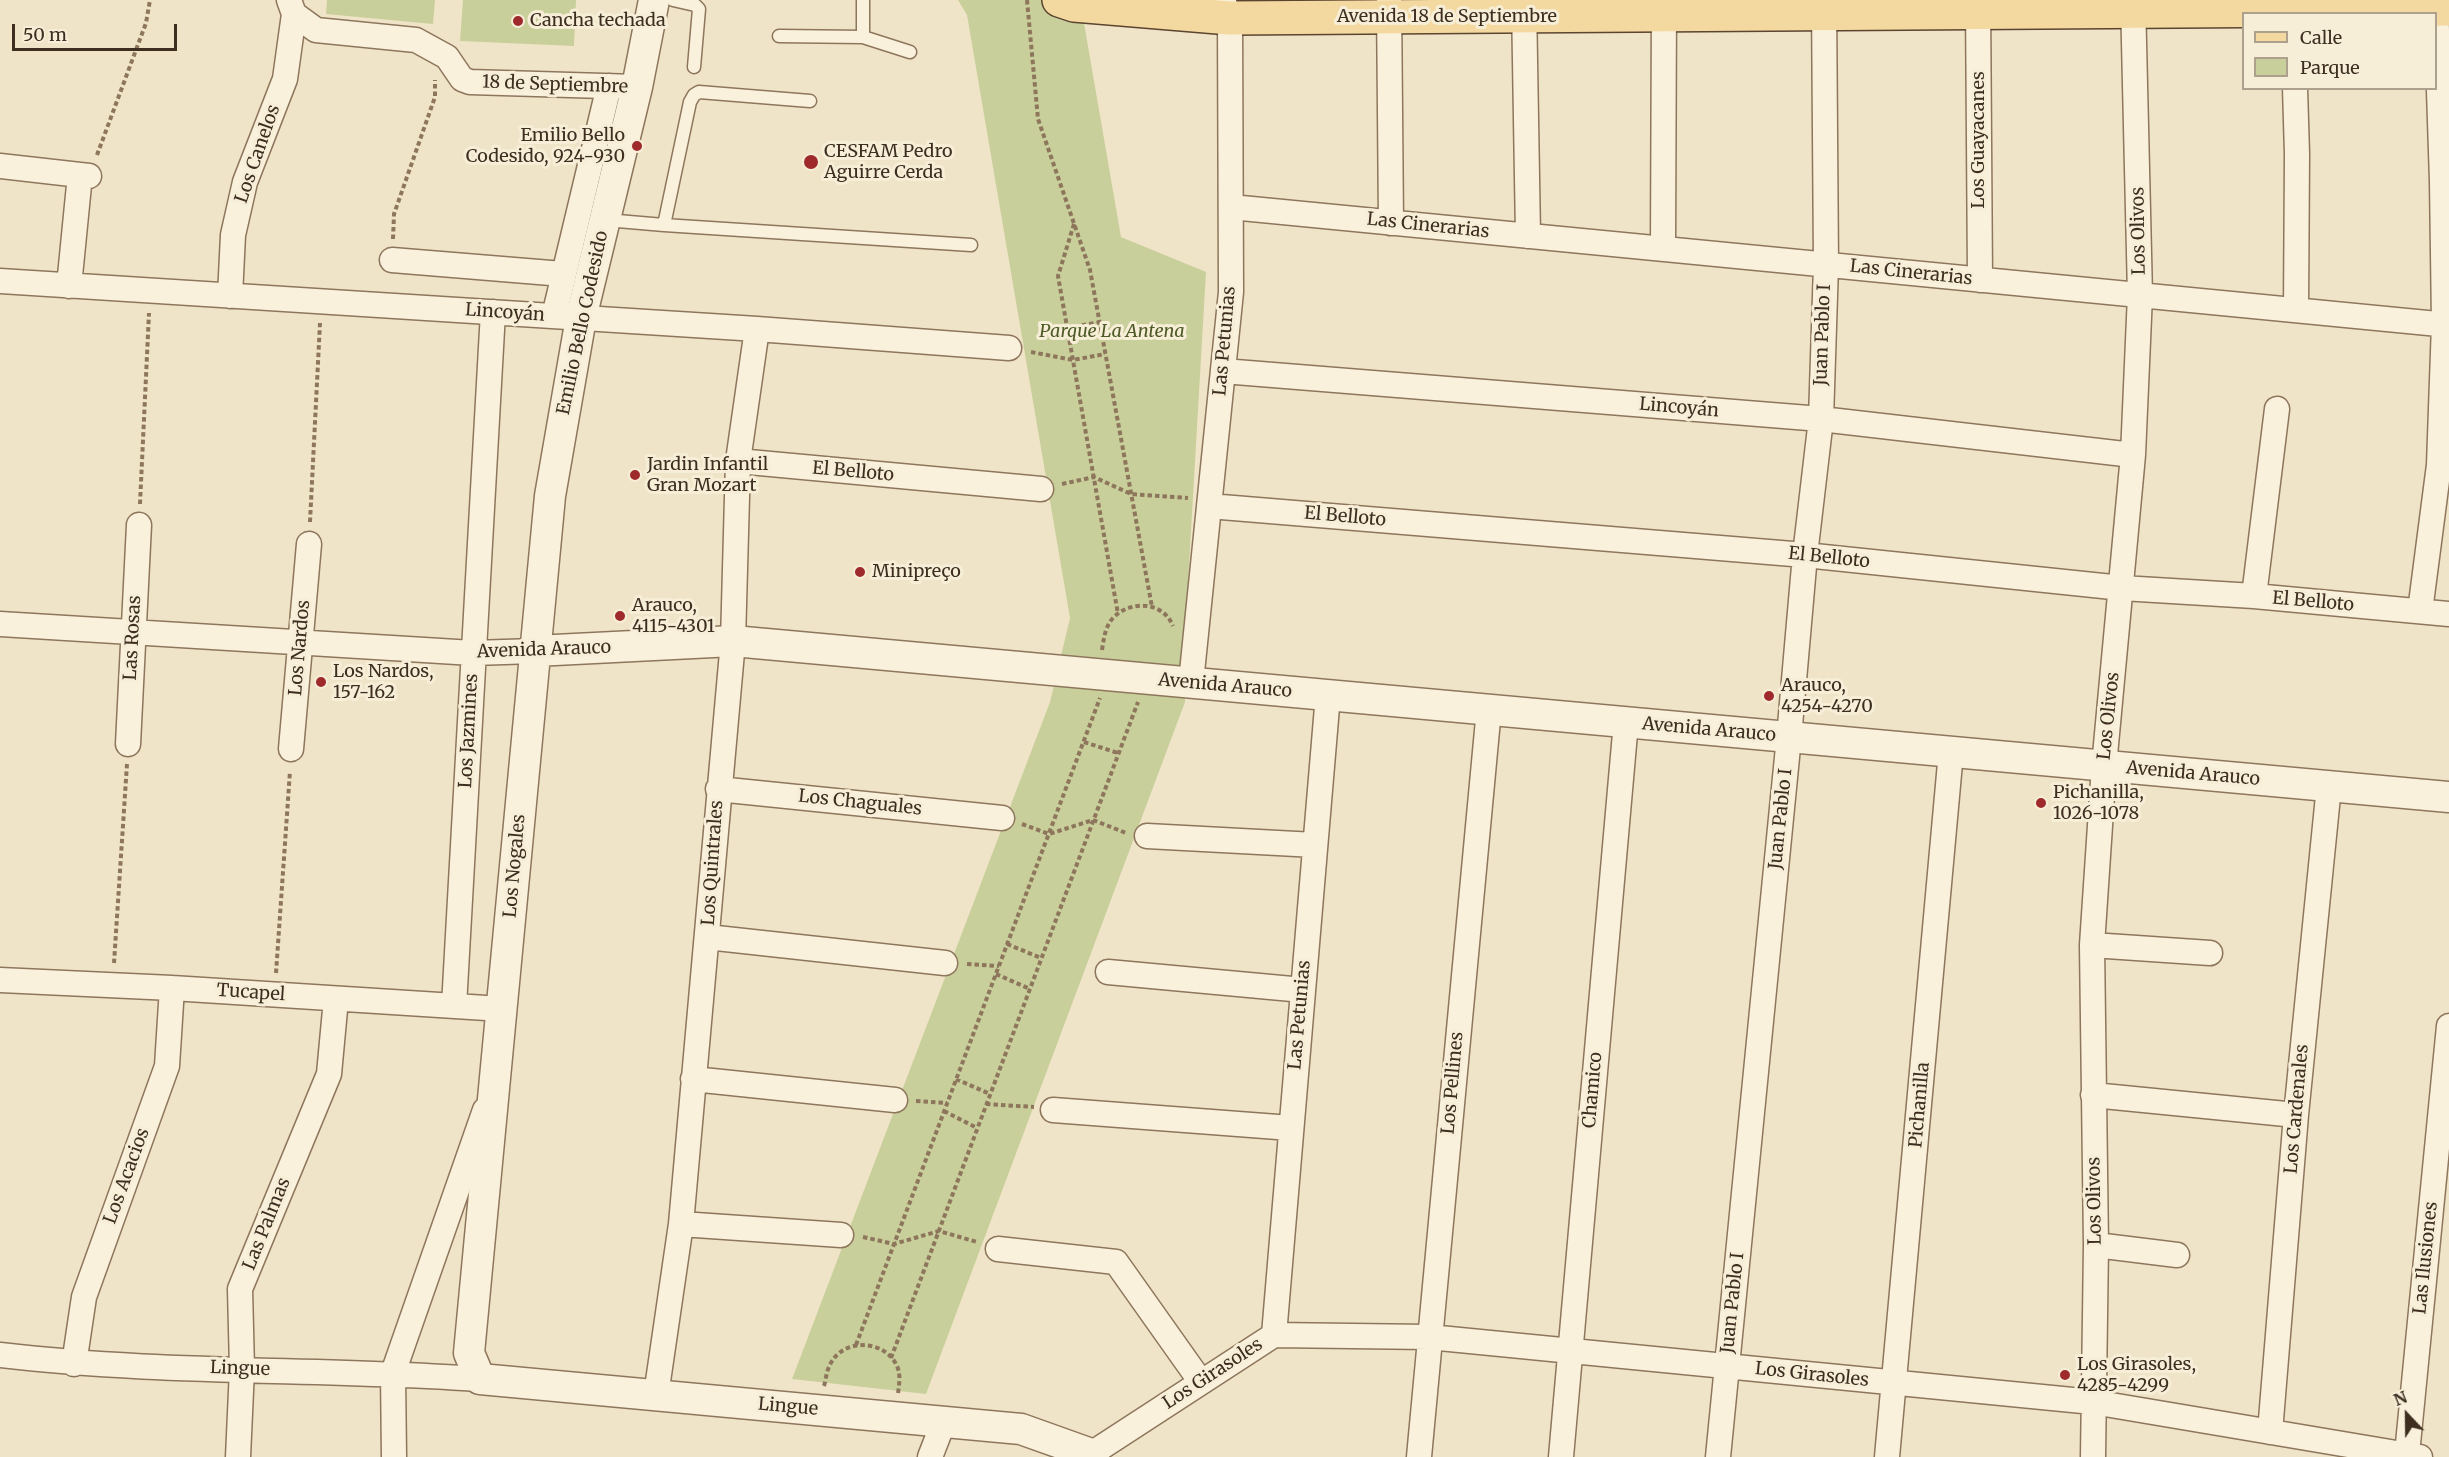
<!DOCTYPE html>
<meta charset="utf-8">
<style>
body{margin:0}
#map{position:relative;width:2449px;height:1457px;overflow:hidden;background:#f0e4c8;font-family:Merriweather,serif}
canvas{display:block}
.legend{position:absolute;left:2242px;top:12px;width:195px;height:78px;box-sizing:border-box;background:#f7eed8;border:2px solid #ada18e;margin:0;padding:8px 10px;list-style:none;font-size:18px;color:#3d2e20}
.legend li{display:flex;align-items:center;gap:12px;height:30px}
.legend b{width:30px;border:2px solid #ada18e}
.north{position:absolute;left:2377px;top:1385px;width:60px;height:60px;-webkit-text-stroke:4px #f7eed8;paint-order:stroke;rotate:338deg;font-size:16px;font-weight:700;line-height:24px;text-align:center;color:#3d2e20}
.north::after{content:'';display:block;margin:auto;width:21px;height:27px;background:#3d2e20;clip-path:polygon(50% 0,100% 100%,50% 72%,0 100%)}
.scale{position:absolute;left:12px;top:24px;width:165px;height:27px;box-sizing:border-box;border:3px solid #3d2e20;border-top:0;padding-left:8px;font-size:18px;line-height:21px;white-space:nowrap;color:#3d2e20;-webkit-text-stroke:4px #f7eed8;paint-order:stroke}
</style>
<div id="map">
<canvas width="2449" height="1457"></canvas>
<ul class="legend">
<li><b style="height:8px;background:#f3d9a0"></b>Calle</li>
<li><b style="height:16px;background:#c9cf9b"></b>Parque</li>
</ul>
<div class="north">N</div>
<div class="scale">50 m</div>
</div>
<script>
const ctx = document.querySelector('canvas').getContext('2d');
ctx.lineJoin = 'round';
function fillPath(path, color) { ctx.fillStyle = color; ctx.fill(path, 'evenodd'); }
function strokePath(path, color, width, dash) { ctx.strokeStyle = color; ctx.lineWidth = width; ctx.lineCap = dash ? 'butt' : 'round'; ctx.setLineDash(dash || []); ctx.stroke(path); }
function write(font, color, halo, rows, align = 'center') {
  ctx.font = font + ' Merriweather,serif'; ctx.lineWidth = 6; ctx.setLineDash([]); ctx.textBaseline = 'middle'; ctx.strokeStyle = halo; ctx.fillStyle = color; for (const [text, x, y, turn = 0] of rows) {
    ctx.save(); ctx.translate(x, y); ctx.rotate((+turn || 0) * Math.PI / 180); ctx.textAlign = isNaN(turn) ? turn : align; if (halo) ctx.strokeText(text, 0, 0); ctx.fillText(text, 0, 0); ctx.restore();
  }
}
fillPath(new Path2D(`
 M327 0H435L433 24 326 14Z
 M463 0H576L574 46 460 41Z
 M958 0H1080L1121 237 1206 272 1185 634V702L926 1394 792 1379 1050 702 1070 618 967 15Z`), '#c9cf9b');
const service = new Path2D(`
 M673 0 695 5 699 9 694 67
 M779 36 863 37V0
 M863 37 910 52
 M810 101 699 92 694 95 690 102 664 225 971 245
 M606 220 664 225`);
const minor = new Path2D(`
 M289 0 294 14 316 30 416 40 447 57 462 79 470 82 637 87
 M1389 0 1391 223
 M1978 0 1980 280
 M1524 2 1528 236
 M2295 88 2297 154 2296 310
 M0 166 89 176
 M1231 207 2449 325
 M1663 249 1664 0
 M392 260 563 274
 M0 281 757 329 1009 348
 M69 286 80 175
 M230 296 233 235 245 182 285 79 294 14
 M554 316 609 86
 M1223 371 1821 419 2133 455
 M738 461 1041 489
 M1209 506 1805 555 2122 588 2254 596 2449 614
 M2254 596 2277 409
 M2420 611 2439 465 2444 324 2442 181 2436 0
 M0 624 473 653 535 651
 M1191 682 1231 292 1230 18 1223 0
 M128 744 139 525
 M291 749 309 544
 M718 789 1002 818
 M1147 836 1315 845
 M707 937 945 963
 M2092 945 2210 953
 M1108 972 1303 990
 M0 980 172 988 502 1009
 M454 1006 493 312
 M693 1079 895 1100
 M2093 1095 2296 1115
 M1053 1110 1291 1128
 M681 1224 841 1235
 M2096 1245 2177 1255
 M998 1249 1116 1262 1201 1382
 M1274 1335 1328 695
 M0 1355C159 1374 320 1368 480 1379
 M74 1364 84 1297 167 1066 172 988
 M656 1395 681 1224 733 641 738 461 757 329
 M2270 1432 2296 1115 2329 786
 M1091 1454 1274 1335 1429 1337 2093 1402 2420 1457
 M2407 1454 2449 1026
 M238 1457 242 1369 240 1289 329 1074 336 999
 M394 1457 393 1373 485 1110
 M930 1457 944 1421
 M1419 1457 1489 709
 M1561 1457 1626 722
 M1718 1457 1789 737 1805 555 1821 419 1826 265 1824 0
 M1887 1457 1951 752
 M2093 1457 2096 1245 2092 945 2104 766 2133 455 2140 295 2133 0`);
const tertiary = new Path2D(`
 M654 0 637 87 581 318 550 496 469 1353 480 1379 1021 1429 1091 1454 1094 1457
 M535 651 733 641 2449 797`);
const primary = new Path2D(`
 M1059 0 1074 5 1230 18 2449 9`);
strokePath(service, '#8d765c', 15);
strokePath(minor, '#8d765c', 27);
strokePath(tertiary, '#8d765c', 33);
strokePath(primary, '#5b4430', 36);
strokePath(new Path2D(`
 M1027 0 1038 119 1090 270 1152 607
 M97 155 146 23 150 0
 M1074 224 1058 276 1118 614
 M393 239 394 214 435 97V80
 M1067 328 1100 322
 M1031 352 1073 360 1105 354
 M1062 484 1094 477 1131 494 1188 498
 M140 504 149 313
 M310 522 320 323
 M1102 650C1104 638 1105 627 1113 618 1130 600 1163 601 1173 626
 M1084 742 1118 753
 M1022 824 1049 834 1093 820 1126 833
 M1007 944 1041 958
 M114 963 127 764
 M967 964 999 966
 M276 973 290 771
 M996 974 1030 989
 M956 1079 990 1094
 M916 1101 947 1103
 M986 1104 1034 1107
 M944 1111 977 1128
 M863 1237 894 1244 939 1231 977 1242
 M856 1345 1100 698
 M891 1358 1138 702
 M824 1386C826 1380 826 1373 829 1367 840 1338 884 1338 897 1366 901 1375 899 1384 898 1394`), '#8d765c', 4, [4.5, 3]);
strokePath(service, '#faf1dc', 12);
strokePath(minor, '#faf1dc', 24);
strokePath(tertiary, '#faf1dc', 30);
strokePath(primary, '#f3d9a0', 33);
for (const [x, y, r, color] of [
 [518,21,6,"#9e2a2b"],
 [637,146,6,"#9e2a2b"],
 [811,162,8,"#9e2a2b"],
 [635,475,6,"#9e2a2b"],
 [860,572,6,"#9e2a2b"],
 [620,616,6,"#9e2a2b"],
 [321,682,6,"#9e2a2b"],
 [1769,696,6,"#9e2a2b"],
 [2041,803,6,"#9e2a2b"],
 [2065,1375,6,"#9e2a2b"]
]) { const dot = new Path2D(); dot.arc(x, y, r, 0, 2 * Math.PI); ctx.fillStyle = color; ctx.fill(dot); strokePath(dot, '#f7eed8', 2); }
write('18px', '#3d2e20', '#f7eed8', [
 ["Avenida 18 de Septiembre",1447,17],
 ["18 de Septiembre",555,85,2],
 ["Los Guayacanes",1979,140,-90],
 ["Los Canelos",258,154,-71],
 ["Las Cinerarias",1428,226,6],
 ["Los Olivos",2139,231,-91],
 ["Las Cinerarias",1911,273,6],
 ["Lincoyán",505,313,4],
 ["Emilio Bello Codesido",583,323,-78],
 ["Juan Pablo I",1823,335,-88],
 ["Las Petunias",1225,341,-85],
 ["Lincoyán",1679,408,5],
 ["El Belloto",853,472,5],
 ["El Belloto",1345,517,5],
 ["El Belloto",1829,558,6],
 ["El Belloto",2313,602,5],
 ["Las Rosas",133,638,-87],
 ["Los Nardos",300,648,-85],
 ["Avenida Arauco",544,650,-2],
 ["Avenida Arauco",1225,686,5],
 ["Los Olivos",2109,716,-84],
 ["Avenida Arauco",1709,730,5],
 ["Los Jazmines",469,731,-87],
 ["Avenida Arauco",2193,774,5],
 ["Los Chaguales",860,803,6],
 ["Juan Pablo I",1781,819,-84],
 ["Los Quintrales",713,863,-86],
 ["Los Nogales",515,866,-85],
 ["Tucapel",251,993,4],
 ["Las Petunias",1300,1015,-85],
 ["Los Pellines",1453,1083,-85],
 ["Chamico",1593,1090,-85],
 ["Pichanilla",1920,1105,-85],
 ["Los Cardenales",2297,1109,-85],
 ["Los Acacios",127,1176,-70],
 ["Los Olivos",2095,1201,-91],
 ["Las Palmas",267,1224,-68],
 ["Las Ilusiones",2426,1258,-84],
 ["Juan Pablo I",1733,1303,-84],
 ["Lingue",240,1369,2],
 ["Los Girasoles",1213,1374,-33],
 ["Los Girasoles",1812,1375,6],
 ["Lingue",788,1407,5]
]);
write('18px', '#3d2e20', '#f7eed8', [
 ["Cancha techada",530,21],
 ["Emilio Bello",625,136,"right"],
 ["Codesido, 924-930",625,157,"right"],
 ["CESFAM Pedro",824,152],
 ["Aguirre Cerda",824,173],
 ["Jardin Infantil",647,465],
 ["Gran Mozart",647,486],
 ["Minipreço",872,572],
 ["Arauco,",632,606],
 ["4115-4301",632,627],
 ["Los Nardos,",333,672],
 ["157-162",333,693],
 ["Arauco,",1781,686],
 ["4254-4270",1781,707],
 ["Pichanilla,",2053,793],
 ["1026-1078",2053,814],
 ["Los Girasoles,",2077,1365],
 ["4285-4299",2077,1386]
], 'left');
write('italic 18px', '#4d5a26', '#f7eed8', [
 ["Parque La Antena",1112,332]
]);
</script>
